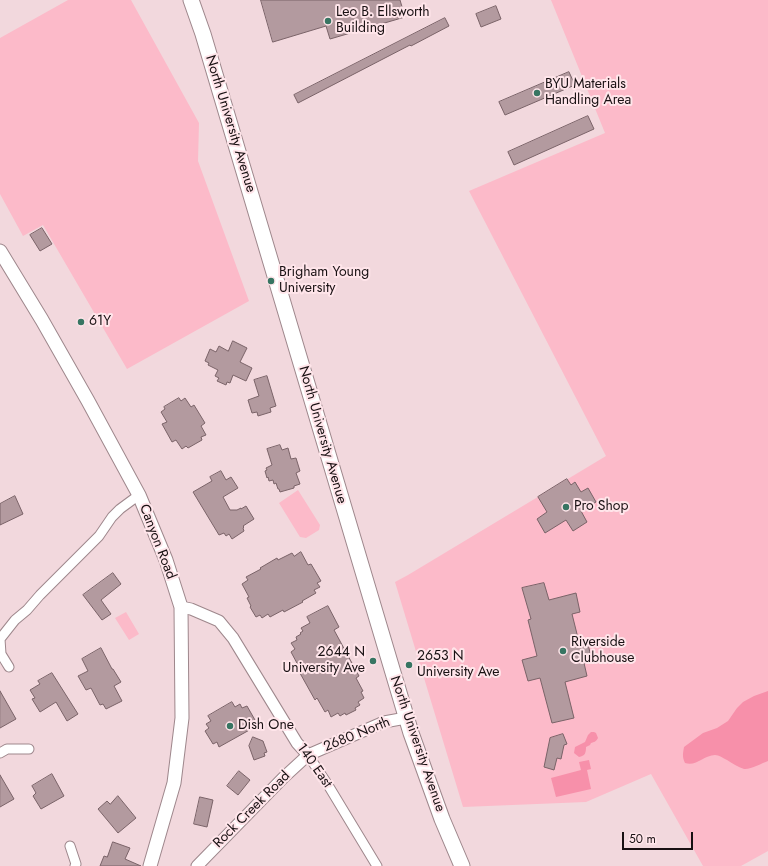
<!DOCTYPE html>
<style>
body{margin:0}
#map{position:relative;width:768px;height:866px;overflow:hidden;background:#f2d8dd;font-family:Jost,sans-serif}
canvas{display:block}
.scale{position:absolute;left:622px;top:832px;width:71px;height:18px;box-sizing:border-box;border:2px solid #181012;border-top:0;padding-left:5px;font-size:12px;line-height:14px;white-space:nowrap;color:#181012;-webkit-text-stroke:3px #ffe5ea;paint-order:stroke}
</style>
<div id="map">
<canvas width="768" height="866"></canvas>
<div class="scale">50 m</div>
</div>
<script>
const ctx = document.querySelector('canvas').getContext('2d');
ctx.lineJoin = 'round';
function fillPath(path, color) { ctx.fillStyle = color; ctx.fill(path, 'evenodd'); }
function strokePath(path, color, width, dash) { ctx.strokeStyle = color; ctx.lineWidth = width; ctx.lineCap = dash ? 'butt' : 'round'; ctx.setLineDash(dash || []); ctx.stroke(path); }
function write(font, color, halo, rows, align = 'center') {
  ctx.font = font + ' Jost,sans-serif'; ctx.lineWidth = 4; ctx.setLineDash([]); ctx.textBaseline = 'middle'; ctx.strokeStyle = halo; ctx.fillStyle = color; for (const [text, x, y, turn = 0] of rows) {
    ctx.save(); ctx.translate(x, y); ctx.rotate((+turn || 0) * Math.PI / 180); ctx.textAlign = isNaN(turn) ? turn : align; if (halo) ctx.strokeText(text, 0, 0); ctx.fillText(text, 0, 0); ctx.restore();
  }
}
fillPath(new Path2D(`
 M68 0H131L199 123 198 161 249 301 127 369 43 225 23 236 0 194V38Z
 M551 0H768V851L741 866H703L651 774 586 802 463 807 395 582 408 575 606 456 469 191 605 133Z
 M298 490 320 525 319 530 306 538 300 537 279 503Z
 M126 612 139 634 129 640 115 618Z`), '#fcbac9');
fillPath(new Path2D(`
 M768 691V761C762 763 750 770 744 769 738 767 732 763 727 760 723 758 719 755 715 755 704 755 696 767 685 763 682 757 683 753 684 747L703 733 717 728 728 721 737 708 743 702 754 696Z
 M591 732H594L596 733 598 738C596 742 594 742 591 743L590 745 586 747C586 753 585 756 579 757L574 753 575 747 585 742 588 735Z
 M589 760 591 769 587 770 591 789 556 797 551 778 581 770 579 762Z`), '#f790aa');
const building = new Path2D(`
 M261 0H400L405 17 330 39 326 26 273 42Z
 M496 6 501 19 481 27 476 14Z
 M445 18 449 26 411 46 410 45 298 103 294 95Z
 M569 72 575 85 505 115 499 102Z
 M588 116 594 129 514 165 508 152Z
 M42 228 52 244 40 251 30 235Z
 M233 341 247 348 240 362 252 368 246 381 233 375 230 383 227 382 226 385 217 381 219 378 215 376 218 370 208 365 209 363 205 361 210 349 216 352 219 346 228 351Z
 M267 376 276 406 270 408 271 412 258 416 257 412 252 413 248 400 259 396 254 380Z
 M179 398 181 401 185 398 191 407 194 405 205 423 201 426 206 435 201 437 202 440 188 448 186 446 182 449 176 440 172 442 162 424 167 422 161 412 165 409 164 407Z
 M280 445 282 450 288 448 291 459 296 458 300 471 296 473 300 484 294 486V488L280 492 279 489H278L276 483 274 484 273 480 269 481 268 477 267 478 265 471 267 470 266 468 272 465 267 449Z
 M221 471 226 480 231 477 238 488 223 497 230 510H237L241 508V509L246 506 254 519 243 526 244 527 243 528 244 531 232 539 229 534 226 536 224 533 219 535 193 492 212 481 210 477Z
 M567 479 571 485 575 482 581 492 588 488 596 502 581 511 587 522 573 531 566 520 545 533 537 519 547 512 538 497Z
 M15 496 23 514 0 525V504Z
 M301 552 308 565 311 564 321 581 317 583 320 587 314 590 316 593 302 601 303 602 284 612 283 610 270 617 268 614 262 618 260 615 256 617 250 607 251 606 247 598 249 597 242 584 248 580 246 577 261 569 260 568 277 558 278 560 292 553 294 556Z
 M113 573 121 584 101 600 111 614 102 620 83 595Z
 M544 583 549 600 576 593 580 612 572 614 580 646 588 644 592 661 584 663 587 676 565 682 574 718 552 723 540 678 528 681 522 660 537 656 528 620 531 619 522 588Z
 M328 606 339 627 334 630 359 676 356 678 363 691 361 692 364 698 358 702 360 705 355 708 356 710 346 715 345 713 340 716 338 713 331 717 328 710 325 712 317 698 315 700 296 666 298 665 291 652 295 649 291 643 297 640 296 637 301 634 300 633 303 631 301 628 310 623 307 617Z
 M101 648 112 669H113L121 682 114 686 122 701 106 709 103 704 100 705 91 688 86 690 78 676 88 671 82 659Z
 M52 673 78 714 67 721 56 702 40 712 32 699 35 698 30 690 40 684 38 681Z
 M0 691 16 719 0 728Z
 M232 702 235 707 240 704 242 708 247 706 255 720 251 723 253 728 219 747 217 742 213 744 205 731 209 728 206 724 211 721 208 716Z
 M563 734 567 744 564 745 561 759 557 758 554 770 544 767 550 738Z
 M253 737 263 741 267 752 264 753 265 756 254 760 249 746Z
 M239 771 250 780 238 795 227 786Z
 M52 774 64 796 41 809 33 796 36 793 32 786Z
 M0 775 14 799 0 807Z
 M118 796 136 818 118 833 98 809 107 801 110 804Z
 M200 797 213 800 207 827 194 824Z
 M113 842 130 848 125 859 141 866H100L104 856 107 857Z`);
fillPath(building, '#b39a9f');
strokePath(building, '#7a6368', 1);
const minor = new Path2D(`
 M9 667 1 654 0 639 15 620 27 610 40 595 99 536 112 517 120 509 139 495
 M0 753 7 749H29
 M308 755 328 785 377 866
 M70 846 76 864 75 866`);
const tertiary = new Path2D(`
 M181 607 191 609 219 621 233 638 297 743 308 755
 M197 866 283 778 308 755 384 722 406 718`);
const secondary = new Path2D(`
 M0 251 42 320 88 401 139 495 166 560 181 607 182 718 174 783 150 866`);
const trunk = new Path2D(`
 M191 0 203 34 411 733 442 819 462 866`);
strokePath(minor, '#9e878c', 11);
strokePath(tertiary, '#9e878c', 13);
strokePath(secondary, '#9e878c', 15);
strokePath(trunk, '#9e878c', 17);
strokePath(minor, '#fff', 9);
strokePath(tertiary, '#fff', 11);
strokePath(secondary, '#fff', 13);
strokePath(trunk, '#fff', 15);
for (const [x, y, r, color] of [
 [328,21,4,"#377562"],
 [537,93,4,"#377562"],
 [271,281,4,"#377562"],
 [81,322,4,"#377562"],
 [566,507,4,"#377562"],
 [563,651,4,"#377562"],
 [373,661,4,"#377562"],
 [409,665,4,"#377562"],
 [230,726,4,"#377562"]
]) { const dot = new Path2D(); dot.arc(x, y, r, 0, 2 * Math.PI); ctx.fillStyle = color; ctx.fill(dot); strokePath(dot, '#ffe5ea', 1.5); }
write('14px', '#181012', '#ffe5ea', [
 ["Leo B. Ellsworth",336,13],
 ["Building",336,29],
 ["BYU Materials",545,85],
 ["Handling Area",545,101],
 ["Brigham Young",279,273],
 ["University",279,289],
 ["61Y",89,322],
 ["Pro Shop",574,507],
 ["Riverside",571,643],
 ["Clubhouse",571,659],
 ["2644 N",365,653,"right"],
 ["University Ave",365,669,"right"],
 ["2653 N",417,657],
 ["University Ave",417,673],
 ["Dish One",238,726]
], 'left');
write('14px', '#181012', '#ffe5ea', [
 ["North University Avenue",230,124,73],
 ["North University Avenue",322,435,74],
 ["Canyon Road",157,542,69],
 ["2680 North",357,735,-22],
 ["North University Avenue",417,744,71],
 ["140 East",314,766,55],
 ["Rock Creek Road",252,810,-45]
]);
</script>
